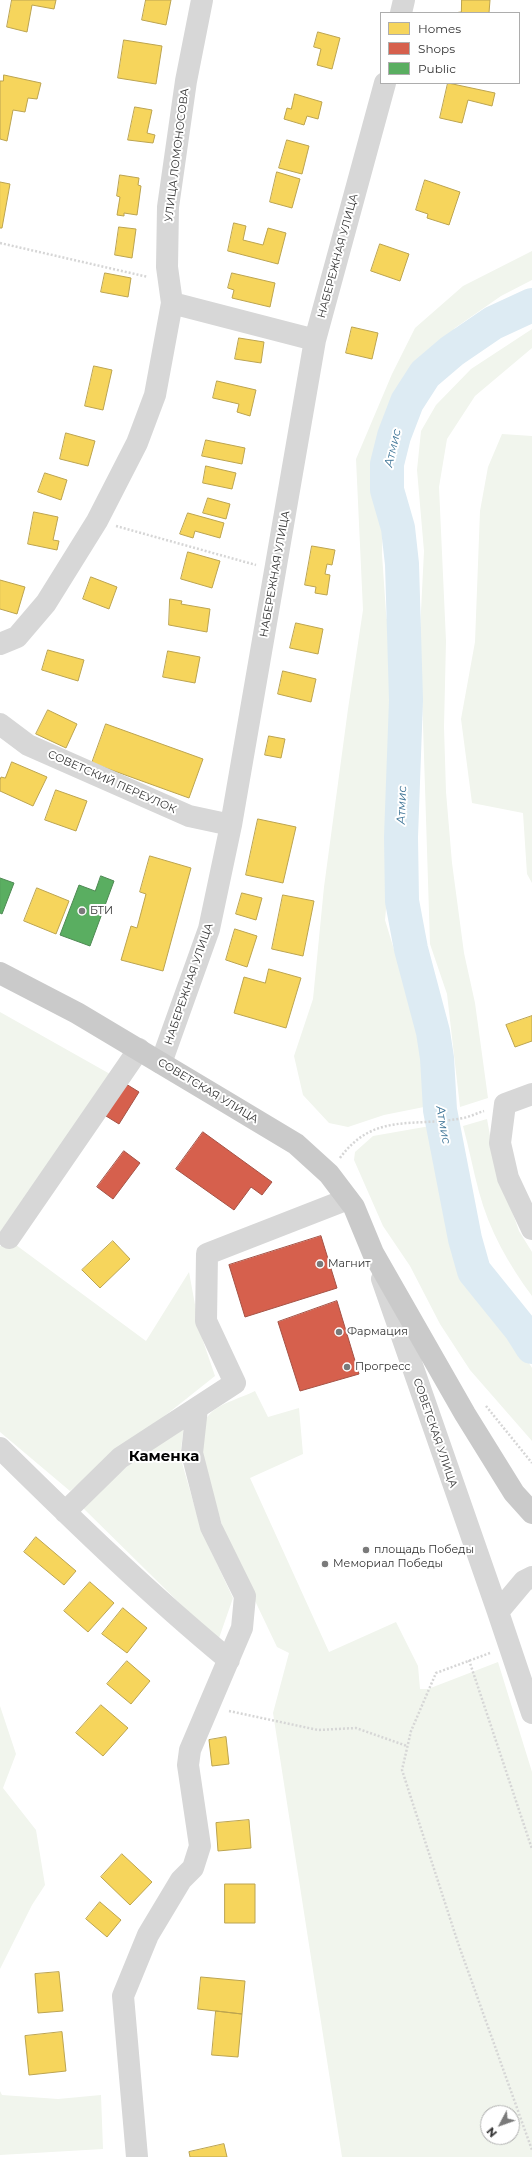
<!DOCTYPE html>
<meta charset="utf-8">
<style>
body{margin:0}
#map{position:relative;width:532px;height:2157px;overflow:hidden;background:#fff;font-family:Montserrat,sans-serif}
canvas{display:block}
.legend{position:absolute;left:380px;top:12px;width:140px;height:72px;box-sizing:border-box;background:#fff;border:1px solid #adadad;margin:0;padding:5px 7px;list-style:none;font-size:12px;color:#333}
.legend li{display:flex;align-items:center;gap:8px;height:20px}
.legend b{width:20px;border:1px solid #adadad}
.north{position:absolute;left:480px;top:2105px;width:40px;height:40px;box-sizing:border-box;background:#fff;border:1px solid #adadad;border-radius:50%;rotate:229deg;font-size:11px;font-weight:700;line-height:16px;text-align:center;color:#333}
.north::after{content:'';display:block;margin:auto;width:14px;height:18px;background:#7a7a7a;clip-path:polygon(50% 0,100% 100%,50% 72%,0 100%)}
</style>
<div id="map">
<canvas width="532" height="2157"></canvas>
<ul class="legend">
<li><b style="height:11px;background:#f6d55c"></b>Homes</li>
<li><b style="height:11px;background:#d6604d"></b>Shops</li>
<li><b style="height:11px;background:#5aae61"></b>Public</li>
</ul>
<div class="north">N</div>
</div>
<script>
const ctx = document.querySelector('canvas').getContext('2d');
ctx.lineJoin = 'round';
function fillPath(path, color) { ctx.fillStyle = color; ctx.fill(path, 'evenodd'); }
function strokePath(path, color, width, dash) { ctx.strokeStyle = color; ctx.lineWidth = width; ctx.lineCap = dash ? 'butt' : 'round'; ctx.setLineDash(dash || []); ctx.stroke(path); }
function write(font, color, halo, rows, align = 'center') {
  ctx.font = font + ' Montserrat,sans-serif'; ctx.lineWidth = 4; ctx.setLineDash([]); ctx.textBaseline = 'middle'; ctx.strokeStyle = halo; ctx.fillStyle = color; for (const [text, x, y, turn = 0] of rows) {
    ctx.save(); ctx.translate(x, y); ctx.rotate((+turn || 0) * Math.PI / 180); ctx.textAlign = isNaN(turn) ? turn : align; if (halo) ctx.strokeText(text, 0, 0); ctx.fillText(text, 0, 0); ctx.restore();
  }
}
fillPath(new Path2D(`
 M532 251V280L501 296 455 328 420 372 402 401 388 435 374 479 383 512 382 554 386 613 395 674 396 743 390 864 385 920 430 1068 434 1105 384 1115 348 1127 329 1123 303 1095 294 1056 313 999 324 887 348 709 363 610 356 459 392 374 415 328 463 286Z
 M532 329V348L475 396 447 439 439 487 446 641 444 727 446 792 452 863 464 953 475 1003 488 1098 460 1107 447 994 430 944 420 631 424 551 417 470 421 431 436 405 471 369Z
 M502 434 532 436V883L527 874 523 813 472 803 461 719 475 642 480 511 488 467Z
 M0 1012 110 1074 0 1232Z
 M487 1119 493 1152 505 1191 519 1231 532 1252V1296C509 1265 489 1230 479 1192 473 1170 469 1148 463 1126Z
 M430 1126 441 1165 452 1240 471 1286 514 1339 532 1368V1441L470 1370 440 1324 410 1266 383 1226 354 1160 355 1152 373 1136Z
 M16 1245 146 1341 189 1272 200 1332 215 1376 70 1491 0 1432V1246Z
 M255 1391 268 1417 299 1408 303 1454 250 1478 329 1652 396 1622 418 1666 420 1689H428L498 1662 532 1772V2157H342L273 1713 289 1653 277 1647 227 1542 198 1444C203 1405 223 1406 255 1391ZM488 2113H512V2137H488Z
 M184 1426 180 1456 202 1532 233 1598 218 1641 81 1506 129 1465Z
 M0 1706 16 1754 3 1788 36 1830 45 1885 32 1905 0 1969Z
 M0 2091 2 2095 58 2099 101 2095 103 2149 0 2155Z`), '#f1f5ed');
const homes = new Path2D(`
 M12 0H56L54 9 32 5 27 32 7 27Z
 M146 0H171L166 25 142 20Z
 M462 0H490L489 13H454L461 12Z
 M318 32 340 38 332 69 317 65 321 49 314 47Z
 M124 40 162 46 156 84 118 78Z
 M4 75 41 83 37 99 28 98 25 112 13 110 7 141 0 139V81H3Z
 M448 83 495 93 492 106 468 100 462 123 440 118Z
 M295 94 322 102 318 119 307 116 304 125 284 119 287 108 291 109Z
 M135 107 152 110 147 133 155 135 153 143 128 140Z
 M287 140 309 146 302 174 279 168Z
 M277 172 300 179 292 208 270 202Z
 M120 175 139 178 138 185 141 186 137 215 124 213V216L117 215 120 197 117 196Z
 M425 180 460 192 449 225 427 218 428 214 416 210Z
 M0 182 10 184 2 228H0Z
 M234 223 246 226 243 240 263 245 268 228 286 233 278 264 228 251Z
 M119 227 136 229 132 258 115 255Z
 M380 244 409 254 400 281 371 271Z
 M105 273 131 278 128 297 101 292Z
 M232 273 275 283 270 307 232 298 234 290 228 288Z
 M352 327 378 333 372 359 346 353Z
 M239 338 264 342 261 363 235 359Z
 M94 366 112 370 103 410 85 406Z
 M217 381 256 390 250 416 237 412 239 404 213 398Z
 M66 433 95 441 88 466 60 459Z
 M206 440 245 448 242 464 202 456Z
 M206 466 236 473 232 489 203 483Z
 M45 473 67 480 61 500 38 492Z
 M208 498 230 504 226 519 203 513Z
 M34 512 58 517 53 540 59 541 57 550 28 544Z
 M188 513 224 523 220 538 195 531 193 538 180 534Z
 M312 546 335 550 332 565 327 564 325 574 330 575 327 595 315 593 316 587 305 585Z
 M188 552 220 561 212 588 181 579Z
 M91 577 117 587 109 609 83 599Z
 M0 580 25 587 17 614 0 609Z
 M170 599 182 601 181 604 210 609 207 632 169 625Z
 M296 623 323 629 318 654 290 648Z
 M48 650 84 660 78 681 42 670Z
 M168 651 200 657 195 683 163 677Z
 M283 671 316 679 311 702 278 694Z
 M48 710 77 724 66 748 36 734Z
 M106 724 203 759 189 798 92 763Z
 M269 736 285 739 281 758 265 755Z
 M12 762 47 777 33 806 0 791V780L1 777 5 778Z
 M56 790 87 801 76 831 45 820Z
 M258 819 296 827 283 883 246 875Z
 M150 856 191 868 163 971 121 960 131 926 137 928 146 894 140 892Z
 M37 888 69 901 56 934 24 921Z
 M242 893 262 898 256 920 236 914Z
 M283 895 314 901 303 956 272 949Z
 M235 929 257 936 247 967 226 960Z
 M269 969 301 978 286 1028 234 1013 244 977 265 983Z
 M532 1016V1041L515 1047 506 1025Z
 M113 1241 130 1259 100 1288 82 1270Z
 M36 1537 76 1571 64 1585 24 1552Z
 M90 1582 114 1603 88 1632 64 1611Z
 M123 1608 147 1628 127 1653 102 1634Z
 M127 1661 150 1681 131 1704 107 1684Z
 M101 1705 128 1728 103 1756 76 1733Z
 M226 1737 229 1764 212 1766 209 1740Z
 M249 1820 251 1848 218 1851 216 1823Z
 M122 1854 152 1882 130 1905 101 1877Z
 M225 1884H255V1923H225Z
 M100 1902 121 1920 107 1937 86 1919Z
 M59 1972 63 2011 38 2013 35 1974Z
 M201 1977 245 1981 242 2014 198 2009Z
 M216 2011 242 2014 238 2057 212 2055Z
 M62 2032 66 2071 29 2075 25 2036Z
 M224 2144 227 2157H190L189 2152Z`);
fillPath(homes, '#f6d55c');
strokePath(homes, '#bca450', 1);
const shops = new Path2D(`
 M126 1084 139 1092 119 1124 106 1116Z
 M203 1132 272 1182 262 1195 251 1187 234 1210 176 1169Z
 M124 1151 140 1163 113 1199 97 1187Z
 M321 1236 337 1288 245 1317 229 1265Z
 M337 1301 359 1374 300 1391 278 1322Z`);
fillPath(shops, '#d6604d');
strokePath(shops, '#a55245', 1);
const public = new Path2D(`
 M101 876 114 881 90 946 60 935 79 885 95 891Z
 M0 878 14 883 2 914 0 913Z`);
fillPath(public, '#5aae61');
strokePath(public, '#4e8953', 1);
strokePath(new Path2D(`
 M532 305 493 323 452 351 425 374 407 402 394 436 387 464V490L398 528 402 564 406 700 401 837 402 901 411 949 433 1032 437 1058 440 1110 465 1239 474 1271 520 1328 532 1347`), '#ddebf3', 34);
strokePath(new Path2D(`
 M0 243 148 277
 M116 526 256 565
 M340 1158C374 1111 416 1128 463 1118 470 1117 477 1113 484 1111
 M486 1406 532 1463
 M490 1653 436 1673 411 1731 402 1770 458 1943 532 2150
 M469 1660 532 1849
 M229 1711 318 1730 356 1728 407 1746`), '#d6d6d6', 2.5, [2, 2]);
strokePath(new Path2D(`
 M401 13 404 0
 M172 303 315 340
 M0 644 17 637 46 603 97 521 137 443 155 395 172 303 167 267 168 207 186 81 202 0
 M0 724 28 745 189 816 231 825
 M161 1063 209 929 231 825 315 340 385 83
 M532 1094 505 1104 500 1143 508 1178 532 1229
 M9 1238 139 1049
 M382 1279 498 1612
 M0 1448C74 1521 149 1594 229 1660
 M65 1512 120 1458 235 1383 206 1321 207 1254 348 1199
 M532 1577 524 1581 498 1612 532 1713
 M137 2157 123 1996 148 1935 181 1880 193 1868 200 1846 188 1765 190 1750 242 1628 245 1596 211 1527 192 1453 197 1408`), '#d7d7d7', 22);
strokePath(new Path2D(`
 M0 973 77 1013 226 1102 296 1144 329 1174 354 1207 373 1253 465 1414 514 1493 532 1513`), '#cacaca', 22);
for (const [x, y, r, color] of [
 [82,911,4,"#7a7a7a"],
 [320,1264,4,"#7a7a7a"],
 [339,1332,4,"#7a7a7a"],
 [347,1367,4,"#7a7a7a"],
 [366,1550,4,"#7a7a7a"],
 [325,1564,4,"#7a7a7a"]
]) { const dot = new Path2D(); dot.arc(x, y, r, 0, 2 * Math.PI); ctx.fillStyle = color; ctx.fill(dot); strokePath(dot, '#fff', 1.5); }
write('11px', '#333', '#fff', [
 ["УЛИЦА ЛОМОНОСОВА",177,155,-83],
 ["НАБЕРЕЖНАЯ УЛИЦА",338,256,-75],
 ["НАБЕРЕЖНАЯ УЛИЦА",275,574,-80],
 ["СОВЕТСКИЙ ПЕРЕУЛОК",112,782,24],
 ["НАБЕРЕЖНАЯ УЛИЦА",189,984,-71],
 ["СОВЕТСКАЯ УЛИЦА",208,1091,31],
 ["СОВЕТСКАЯ УЛИЦА",435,1433,71]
]);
write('11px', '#333', '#fff', [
 ["БТИ",90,911],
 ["Магнит",328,1264],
 ["Фармация",347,1332],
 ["Прогресс",355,1367],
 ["площадь Победы",374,1550],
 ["Мемориал Победы",333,1564]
], 'left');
write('italic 12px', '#3f7597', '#fff', [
 ["Атмис",393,448,-77],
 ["Атмис",402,805,-88],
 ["Атмис",443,1125,80]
]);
write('bold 15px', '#000', '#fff', [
 ["Каменка",164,1457]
]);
</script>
